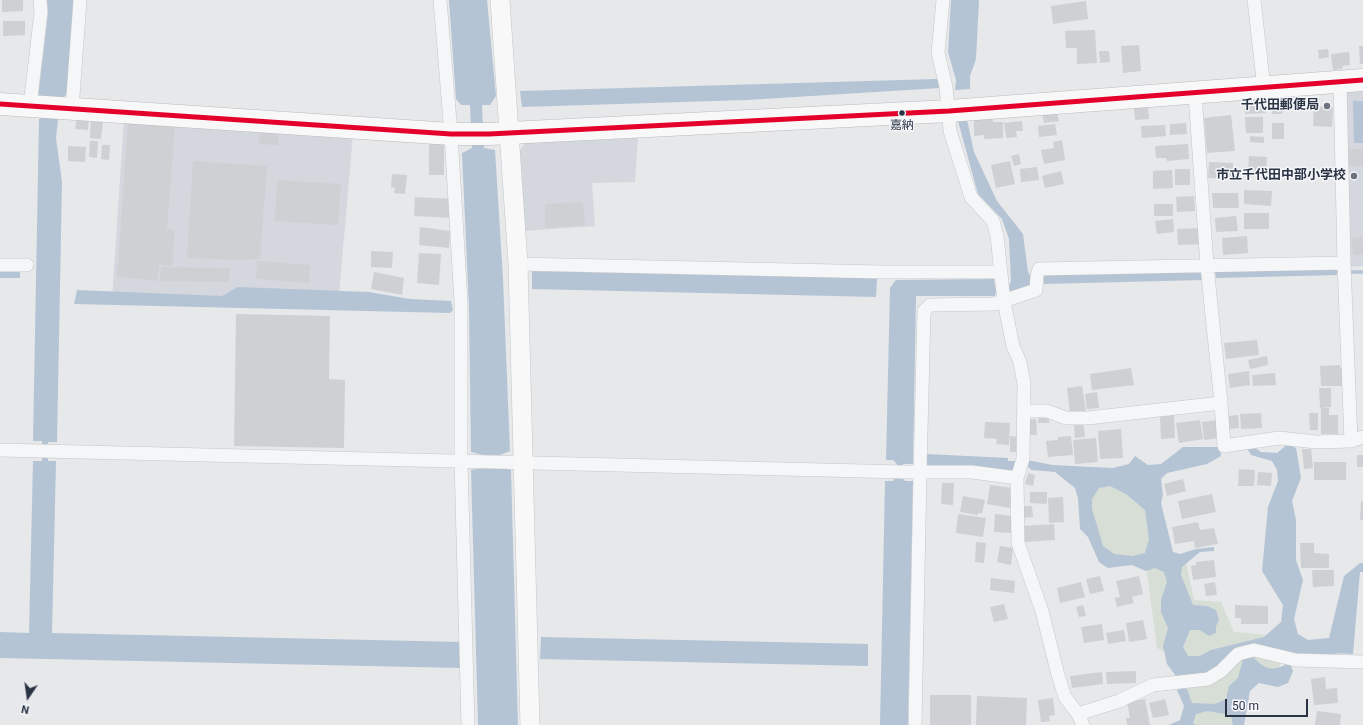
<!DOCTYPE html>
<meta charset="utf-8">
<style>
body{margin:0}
#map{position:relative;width:1363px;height:725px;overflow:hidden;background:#e6e8ea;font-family:Roboto,sans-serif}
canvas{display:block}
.north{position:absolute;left:8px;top:677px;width:40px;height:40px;-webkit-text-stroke:3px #f4f6f9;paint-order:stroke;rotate:193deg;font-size:11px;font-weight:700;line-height:16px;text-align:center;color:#2b3445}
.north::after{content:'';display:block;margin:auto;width:14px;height:18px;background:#2b3445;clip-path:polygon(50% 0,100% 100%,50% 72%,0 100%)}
.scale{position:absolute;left:1225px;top:699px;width:83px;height:18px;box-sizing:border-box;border:2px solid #2b3445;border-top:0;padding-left:5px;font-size:12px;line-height:14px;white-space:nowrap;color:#2b3445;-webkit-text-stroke:3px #f4f6f9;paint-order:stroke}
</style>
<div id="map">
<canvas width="1363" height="725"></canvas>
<div class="north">N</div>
<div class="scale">50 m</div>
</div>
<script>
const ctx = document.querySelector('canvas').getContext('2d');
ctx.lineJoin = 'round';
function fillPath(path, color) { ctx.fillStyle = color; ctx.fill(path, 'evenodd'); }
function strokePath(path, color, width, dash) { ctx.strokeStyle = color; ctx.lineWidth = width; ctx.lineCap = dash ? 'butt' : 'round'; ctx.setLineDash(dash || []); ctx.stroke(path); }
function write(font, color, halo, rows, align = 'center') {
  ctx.font = font + ' Roboto,"Noto Sans JP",sans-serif'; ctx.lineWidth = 3; ctx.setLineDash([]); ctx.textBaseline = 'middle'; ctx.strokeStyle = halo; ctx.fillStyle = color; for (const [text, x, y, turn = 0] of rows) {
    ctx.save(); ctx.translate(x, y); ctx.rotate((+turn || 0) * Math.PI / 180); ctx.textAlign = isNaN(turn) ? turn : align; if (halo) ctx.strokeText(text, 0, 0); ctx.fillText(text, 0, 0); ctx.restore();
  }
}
fillPath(new Path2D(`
 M1363 86V266L1347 267 1344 87Z
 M124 118 353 134 338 307 112 299Z
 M638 138 635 182 592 183 595 226 523 231 519 152 525 143Z`), '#d4d7dd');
fillPath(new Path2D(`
 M1154 470 1169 557 1185 558 1194 600 1221 602 1234 632 1282 636 1278 684 1243 678 1239 725H1186L1185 724 1184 661 1157 648 1146 564 1100 553 1077 471Z`), '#d6ded6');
fillPath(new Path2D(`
 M47 0H77L69 85 66 95 59 100 55 118 58 119 56 138 62 182 57 442H48V461H56L52 633 462 642 461 668 0 658V632L29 633 33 461H42V441H33L39 119 44 117 38 98 48 13Z
 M449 0H487L496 96 490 105H482L484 148 495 150 503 279 510 451 500 455 499 467 511 470 518 725H478L471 470 483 468V455L471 452 469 308 462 153 472 148 470 105H461L456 99Z
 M951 0H979L976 59 970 76V89L955 90 956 80 948 52Z
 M937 79 941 85 940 88 747 100 522 107 520 91Z
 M1353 101H1363V143H1354Z
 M967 120 974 152 997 201 1023 234 1028 272 1033 280 1030 287 1015 292 1009 291 996 292 995 296H916L913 464H903L902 477 905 481H913L908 725H880L885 481H893L896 477 897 464 893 460H886L890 288 896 280 994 279 995 287 1009 286 1011 281 1009 239 1002 219 978 194 958 121Z
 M1337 269V275L1216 278 1215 272Z
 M0 271 20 272V278H0Z
 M532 271 877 278 876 297 532 289Z
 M1202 271V280L1044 284 1043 275Z
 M238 287 369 292 410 299 451 301 453 310 450 313 74 304 77 290 222 296Z
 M1288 444 1296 448 1301 478 1292 501 1296 520V560L1303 580 1294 619 1298 634 1308 640 1329 638 1344 576 1360 563H1363V572H1360L1353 654C1333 652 1314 656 1294 657L1291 666 1293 671 1288 683 1278 687 1259 683 1250 691 1244 725H1233L1231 715 1207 711 1196 714 1193 723 1195 725H1169L1180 720 1184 706 1177 690 1182 688 1187 689 1192 703 1215 704 1226 699 1229 686 1238 678 1243 659 1253 657C1264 668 1270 672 1285 665L1288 655 1262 647 1245 645 1234 650 1209 674 1178 679 1167 664 1163 646 1168 628 1161 612V600L1167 582 1164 572 1155 568 1146 571 1132 565 1108 568 1099 562 1088 537 1080 529 1078 498 1075 488 1055 472 1032 470 1028 467H1017L1012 472 931 467 926 465V454L1008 458V461H1032L1052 465 1113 468 1129 464 1135 456 1148 465 1161 464 1183 447H1220L1221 456 1207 464 1167 473 1161 479 1163 495 1161 503 1173 552 1180 554 1196 549 1214 547V551L1200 552 1182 567 1181 575 1193 605 1207 606 1216 610 1219 620 1216 626V633L1209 636 1200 630H1190L1183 647 1188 656H1200L1211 650 1264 637 1281 622 1283 605 1262 571 1268 507 1278 481 1277 470 1272 461 1251 455 1247 448 1252 446 1261 452 1277 453ZM1110 486 1126 494 1145 510 1149 539 1145 553 1132 556 1114 554 1103 546 1092 509V499L1099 488Z
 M541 637 868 644V666L540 659Z`), '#b4c4d5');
strokePath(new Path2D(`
 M1351 272H1363`), '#b4c4d5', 3.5);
fillPath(new Path2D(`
 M2 0H23V11L2 12Z
 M1086 1 1088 19 1053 24 1051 6Z
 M3 21H25V35L3 36Z
 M1095 30 1097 63 1077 64V48H1066L1065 31Z
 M1139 45 1141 71 1123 73 1121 46Z
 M1359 46H1363V64H1360Z
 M1328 49 1329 57 1319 59 1318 50Z
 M1099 51H1109L1110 62 1100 63Z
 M1349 52 1350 65 1342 66 1343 69 1333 70 1331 54Z
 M1265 96 1266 113 1245 114 1244 97Z
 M1273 100H1283L1282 114H1272Z
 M1314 106 1333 107 1332 127 1313 126Z
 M1148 107 1149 119 1135 120 1134 108Z
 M1056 110 1059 121 1044 123 1042 113Z
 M1231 115 1235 151 1207 153 1204 118Z
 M77 117 89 118 88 130 75 129Z
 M992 117 993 122H1003V138L984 139V135L974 136V118Z
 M1245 117H1263V133H1246Z
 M91 119 103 121 101 139 90 138Z
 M128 121 175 125 167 229 175 230 172 266 159 265 157 281 117 277Z
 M1022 121 1023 131H1016L1017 137 1006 138 1004 123Z
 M1186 123 1187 134 1170 135V124Z
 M1272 123H1284V139H1272Z
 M1055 124 1057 135 1039 137 1038 126Z
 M1165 125 1166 136 1142 138 1141 126Z
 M260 131 278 132V145L259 144Z
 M1250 136 1264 137V143L1250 142Z
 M1062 140 1065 160 1044 164 1041 150 1054 148 1053 142Z
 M90 141H98L97 158 89 157Z
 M429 142 444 143V175H429Z
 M1188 144 1189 159 1167 161 1166 158H1156L1155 146Z
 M102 145H110L109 160 101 159Z
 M68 146 86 147 85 162 68 161Z
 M1347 149H1363V166H1347Z
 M1019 154 1021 164 1014 166 1011 156Z
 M1249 156 1267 157 1266 173 1248 172Z
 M193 161 267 166 260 259 234 260 187 258Z
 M1010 161 1015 184 996 188 991 165Z
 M1209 162 1233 163V179L1208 178Z
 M1037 167 1039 180 1021 182 1020 169Z
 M1175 169H1190V185H1175Z
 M1172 170 1173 188 1153 189V171Z
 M1061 171 1064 184 1045 188 1042 176Z
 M392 174 407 175 405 194 394 193 395 188 391 187Z
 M277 180 341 184 338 225 275 221Z
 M1244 190 1272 191 1271 206 1244 204Z
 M1212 193H1238L1239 208H1213Z
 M1194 196 1195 211 1177 212 1176 197Z
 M415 197 452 199 451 218 414 216Z
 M583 202 585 225 545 228V204Z
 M1154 204H1173V216H1154Z
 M1244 213H1269V229H1244Z
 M1236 216 1238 231 1216 232 1215 218Z
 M1173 219 1174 232 1157 234 1155 221Z
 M420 227 450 231 449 248 419 245Z
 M1202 228 1203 244 1178 245 1177 229Z
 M1247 236 1248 253 1223 255 1222 238Z
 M1362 237 1363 254 1353 255 1352 238Z
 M371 251 393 252 392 268 371 267Z
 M419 253 441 254 439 285 417 283Z
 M257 261 310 265 309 283 256 279Z
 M161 267 230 268 229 282 160 281Z
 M374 272 404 278 402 295 371 289Z
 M236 314 330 316 329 379 345 380 344 448 234 446Z
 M1257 340 1259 355 1226 359 1224 343Z
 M1267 356 1268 365 1250 369 1248 360Z
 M1340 365V368H1344V386H1321L1320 366Z
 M1131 368 1134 385 1092 390 1090 374Z
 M1249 371 1250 385 1230 388 1228 374Z
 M1275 373 1276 385 1253 386 1252 375Z
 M1082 386 1086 411 1070 413 1067 388Z
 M1319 388H1331V407L1320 408Z
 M1097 392 1099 408 1087 409 1085 394Z
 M1321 408H1329V415H1338V434H1321Z
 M1261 413 1262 428 1241 429 1240 414Z
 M1309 413H1318V430H1310Z
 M1039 414H1049V423H1038Z
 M1160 415H1174L1175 438 1161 439Z
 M1238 415 1239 428 1228 429 1227 416Z
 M1036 419 1037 435H1028L1027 420Z
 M1200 420 1203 439 1179 443 1176 423Z
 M1218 420 1220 438 1204 440 1202 422Z
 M985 422 1010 423 1009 445 996 444 997 439 984 438Z
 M1083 422 1085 437 1075 438 1074 423Z
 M1121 429 1123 458 1100 459 1098 431Z
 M1010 436 1020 437V452H1010Z
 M1071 436 1073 455 1048 457 1046 441 1058 440V437Z
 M1096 438 1098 462 1075 464 1073 440Z
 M1302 449H1311L1313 468 1304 469Z
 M1357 455H1363V467H1357Z
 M1314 462H1346V480H1314Z
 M1239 469 1255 470 1254 486H1238Z
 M1258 472 1272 473 1271 486 1257 485Z
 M1028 473 1035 475 1033 486 1025 484Z
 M1183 479 1186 491 1167 496 1164 484Z
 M942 483H954L953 505 941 504Z
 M990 485 1013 488 1010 508 987 504Z
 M1030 492H1047V504L1030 503Z
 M1212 494 1216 512 1182 519 1178 501Z
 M963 496 985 500 982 513H978V515L960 512Z
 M1063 497 1064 522 1049 523 1048 498Z
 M1361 501H1363V520H1360Z
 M1022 506H1032L1033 517 1023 518Z
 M958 514 986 518 983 537 956 533Z
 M995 514 1013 516 1012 533 994 532Z
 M1198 522 1200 530 1214 528 1218 544 1195 548 1194 541 1175 544 1172 527Z
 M1054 524 1055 540 1024 542V526Z
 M976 542 986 543 984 563 975 562Z
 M1300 543H1314V553L1329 554V568H1301Z
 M1000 546 1013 548 1011 565 997 562Z
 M1214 560 1216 577 1193 580 1191 566 1196 565V562Z
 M1312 570H1334V586L1313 587Z
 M1100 576 1104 591 1090 594 1086 579Z
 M1139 576 1143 594 1132 597 1134 603 1117 607 1115 598 1120 597 1116 581Z
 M991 578 1015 581 1014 593 990 590Z
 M1081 582 1085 597 1060 603 1057 588Z
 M1215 582 1217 595 1206 596 1204 584Z
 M1004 604 1008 619 994 622 990 607Z
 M1083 605 1086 616 1079 617 1076 607Z
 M1235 605 1268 606V624H1241V618H1235Z
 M1143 620 1147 639 1129 642 1126 623Z
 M1102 624 1104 640 1084 643 1081 627Z
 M1124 630 1126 641 1108 644 1106 633Z
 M1136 671V683L1107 684 1106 672Z
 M1102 672 1103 684 1072 688 1070 676Z
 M1325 677 1326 689 1337 688 1338 703 1314 705 1311 679Z
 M930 695H971V725H930Z
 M977 696 1027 698 1026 725H976Z
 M1053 698 1055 715 1049 716 1050 721 1041 722 1038 700Z
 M1145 699 1150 725H1127L1126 718H1130L1127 702Z
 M1165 699 1169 715 1153 718 1149 703Z
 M1317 711 1341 714 1340 725H1315Z`), '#ced0d3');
const street = new Path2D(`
 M440 0 451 134 461 302V462L468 725
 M943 0 938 53 946 87 950 131 971 197 993 221 997 236 1004 302 1013 346 1020 362 1024 384 1023 459 1017 478 1018 543 1042 611 1058 675 1065 697 1078 714 1083 725
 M1254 0 1264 88
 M1340 81 1344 263 1351 441
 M1195 94 1207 266 1221 403 1224 446 1279 438 1316 442 1351 441 1363 437
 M30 106 41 12 40 0
 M72 109 80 0
 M518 264 882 272H1000
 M0 265H27
 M1024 411H1047L1066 418H1088L1221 403
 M0 450 905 472H972L1017 478
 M1078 714 1119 701 1153 685 1208 679 1221 671 1238 654 1254 650 1296 660 1363 662
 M915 725 920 472 924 311 930 305 994 304 1036 290 1037 276 1039 269 1344 263`);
const secondary = new Path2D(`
 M500 0 518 264 530 725`);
const highway = new Path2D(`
 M0 104 451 134H489L949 111 1363 80`);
strokePath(street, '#c4c6c8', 14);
strokePath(secondary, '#c4c6c8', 20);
strokePath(highway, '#b8bbbf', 23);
strokePath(street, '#f5f6f7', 13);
strokePath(secondary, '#f8f8f8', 19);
strokePath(highway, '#f8f8f8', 22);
strokePath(new Path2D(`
 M0 104 451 134H489L949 111 1363 80`), '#e4002b', 5);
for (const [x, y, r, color] of [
 [1327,106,4,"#6c737f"],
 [902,113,3.5,"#2b3445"],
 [1354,176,4,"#6c737f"]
]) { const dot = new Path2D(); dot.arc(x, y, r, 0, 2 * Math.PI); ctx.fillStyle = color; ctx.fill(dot); strokePath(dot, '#f4f6f9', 1.5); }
write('12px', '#2b3445', '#f4f6f9', [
 ["嘉納",902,126]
]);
write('bold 13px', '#2b3445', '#f4f6f9', [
 ["千代田郵便局",1319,106],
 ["市立千代田中部小学校",1346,176]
], 'right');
</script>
